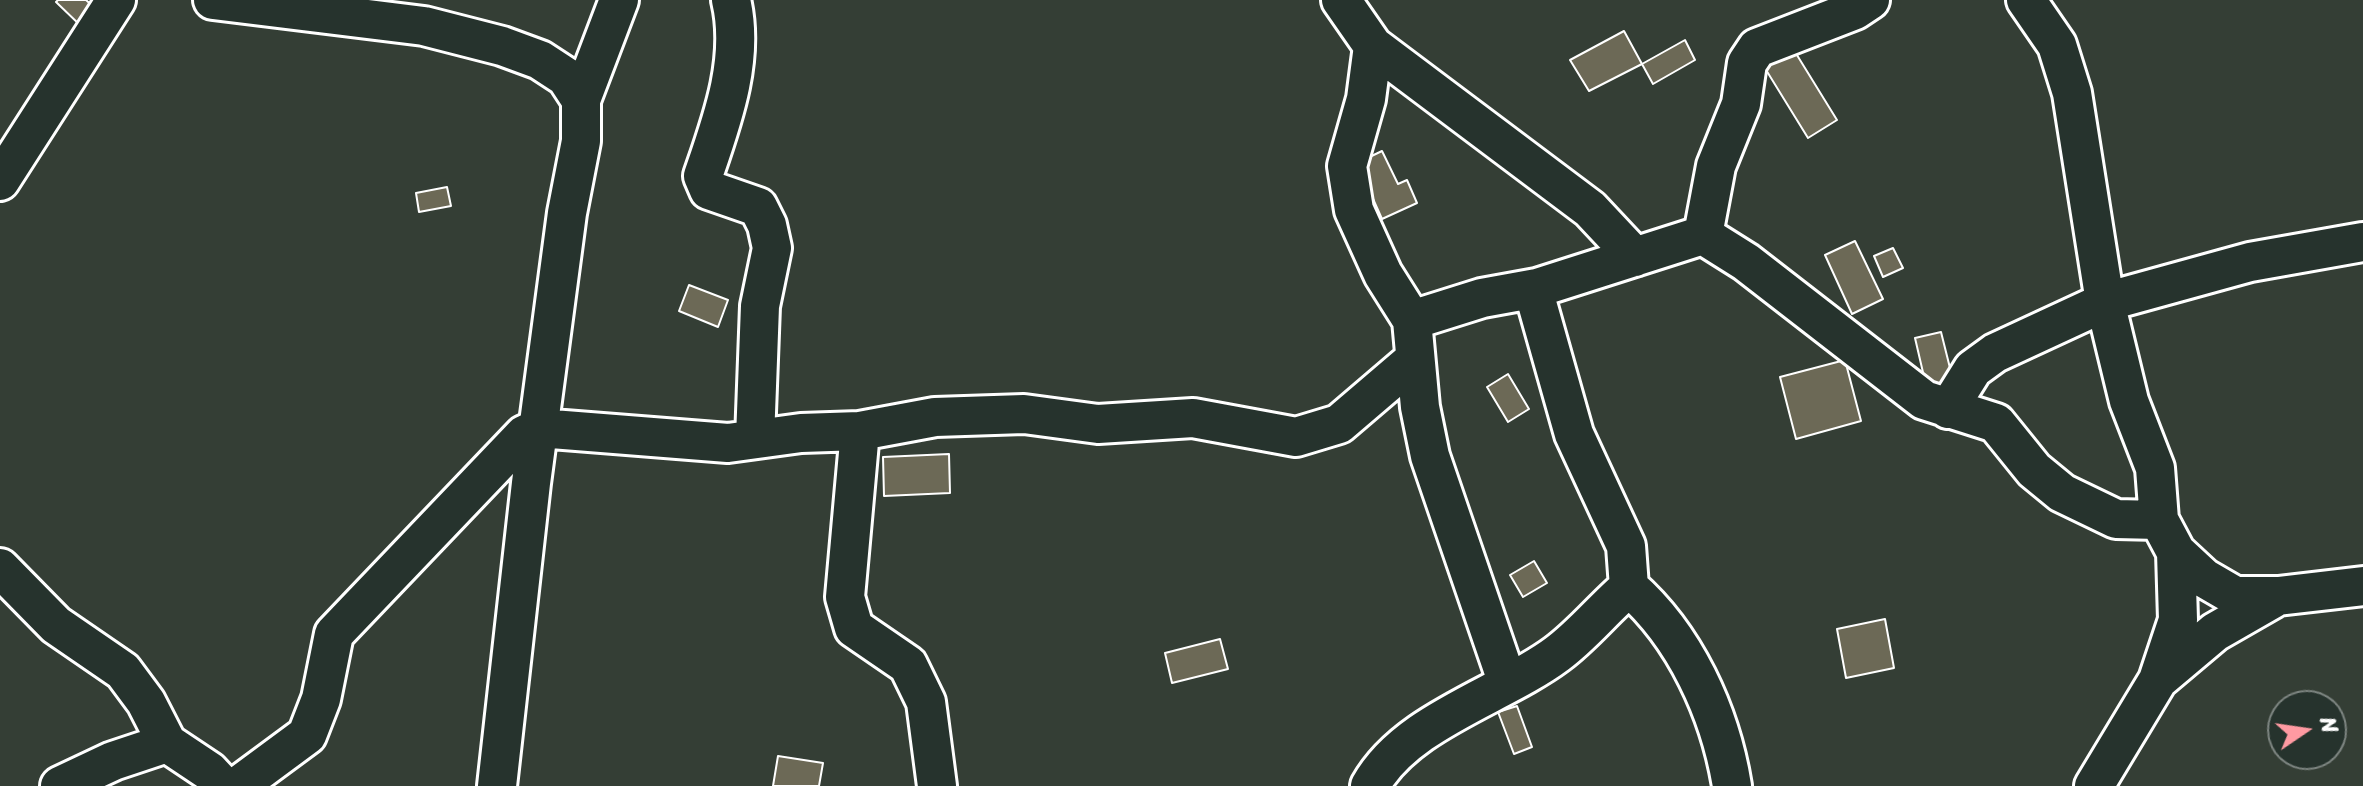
<!DOCTYPE html>
<style>
body{margin:0}
#map{position:relative;width:2363px;height:786px;overflow:hidden;background:#343e35;font-family:Sriracha,sans-serif}
canvas{display:block}
.north{position:absolute;left:2267px;top:690px;width:80px;height:80px;box-sizing:border-box;background:#26332d;border:2px solid #7d8581;border-radius:50%;rotate:77deg;font-size:22px;font-weight:700;line-height:32px;text-align:center;color:#fff}
.north::after{content:'';display:block;margin:auto;width:28px;height:36px;background:#ff9aa2;clip-path:polygon(50% 0,100% 100%,50% 72%,0 100%)}
</style>
<div id="map">
<canvas width="2363" height="786"></canvas>
<div class="north">N</div>
</div>
<script>
const ctx = document.querySelector('canvas').getContext('2d');
ctx.lineJoin = 'round';
function fillPath(path, color) { ctx.fillStyle = color; ctx.fill(path, 'evenodd'); }
function strokePath(path, color, width, dash) { ctx.strokeStyle = color; ctx.lineWidth = width; ctx.lineCap = dash ? 'butt' : 'round'; ctx.setLineDash(dash || []); ctx.stroke(path); }
const building = new Path2D(`
 M58 0H86L97 10 82 27 56 2Z
 M1624 31 1642 64 1589 91 1570 60Z
 M1685 40 1695 60 1653 84 1642 64Z
 M1792 47 1837 120 1808 138 1763 65Z
 M1382 151 1398 184 1407 180 1417 203 1382 219 1357 163Z
 M447 187 451 206 419 212 416 193Z
 M1855 241 1883 299 1852 314 1825 255Z
 M1893 248 1903 268 1883 277 1874 256Z
 M689 285 728 300 718 327 679 311Z
 M1941 332 1955 388 1928 394 1915 338Z
 M1845 360 1861 421 1796 439 1780 377Z
 M1508 374 1529 409 1508 422 1487 387Z
 M949 454 950 493 884 496 883 457Z
 M1534 561 1547 583 1523 597 1510 575Z
 M1885 619 1894 668 1846 678 1837 629Z
 M1220 639 1228 669 1172 683 1165 653Z
 M1517 706 1532 747 1514 754 1498 712Z
 M778 756 823 763 819 786H773Z`);
fillPath(building, '#6c6956');
strokePath(building, '#fff', 2);
const street = new Path2D(`
 M213 0 424 26 502 46 540 60 566 77 581 100V141L567 213 531 483 497 786
 M731 0C745 59 722 121 703 176L709 190 758 207 767 225 772 248 760 306 755 439
 M1341 0 1373 46 1590 209 1635 257
 M2026 0 2057 45 2072 93 2105 302 2129 401 2155 468 2159 520 2176 552 2204 578 2235 596H2278L2363 586
 M1373 46 1366 99 1347 166 1354 210 1383 274 1412 320 1420 407 1430 456 1507 681
 M581 100 619 0
 M0 181 116 0
 M1703 235 1746 262 1924 400 1996 423 2034 470 2062 493 2116 519 2159 520
 M1412 320 1482 298 1537 288
 M1948 409 1973 369 1995 353 2105 302 2250 262 2363 242
 M860 431 845 597 854 628 908 665 926 702 937 786
 M0 568 56 625 123 671 146 702 167 743 209 771 223 786
 M1629 587C1685 636 1720 712 1732 786
 M2158 680 2215 632 2276 597
 M60 786 113 761 167 743
 M238 786 307 735 321 699 334 634 524 435 539 428 728 443 801 433 860 431 935 417 1024 414 1098 424 1193 418 1296 437 1339 424 1415 359
 M1370 786C1406 721 1501 696 1557 654 1583 635 1604 608 1629 587L1626 546 1574 434 1535 296 1537 288 1703 235 1716 166 1741 104 1747 63 1757 48 1855 10 1870 0
 M2094 786 2158 680 2178 620 2176 552`);
strokePath(street, '#fff', 44);
strokePath(street, '#26332d', 38);
</script>
